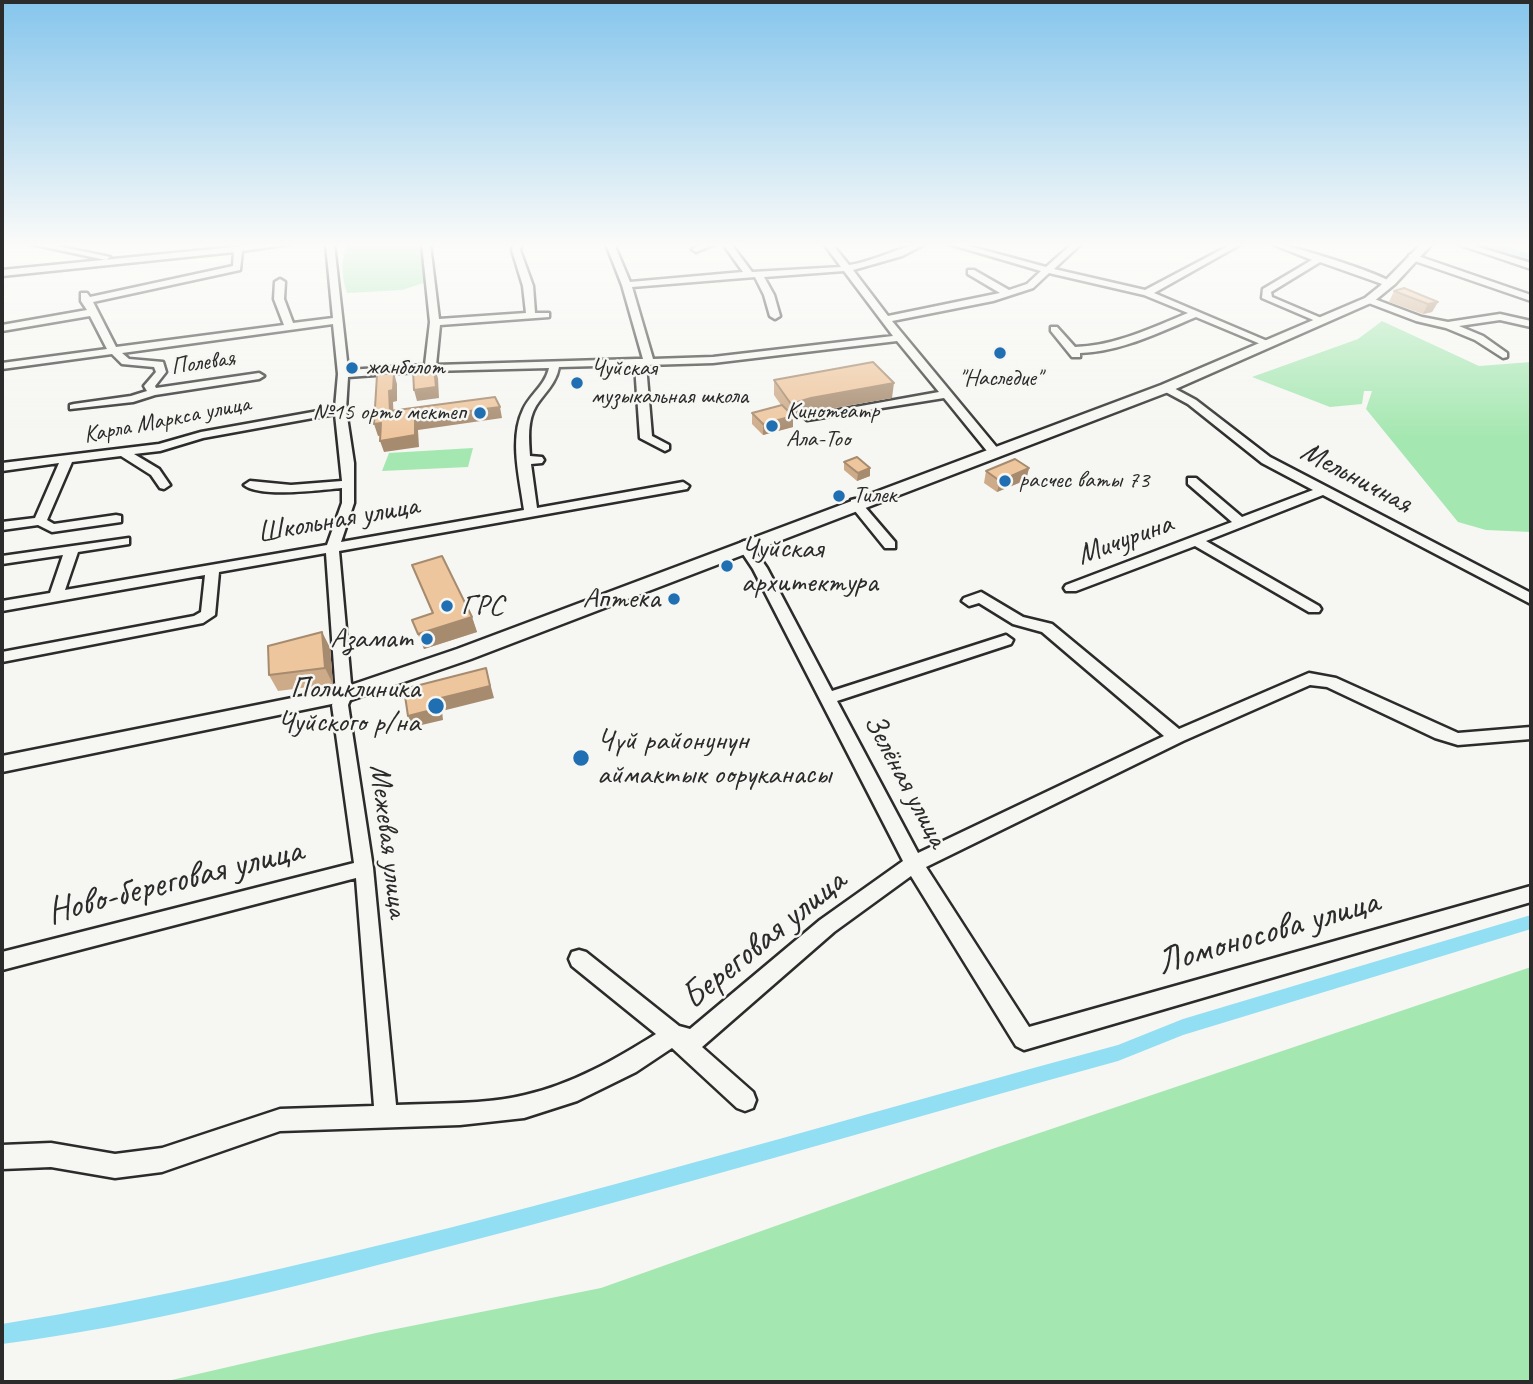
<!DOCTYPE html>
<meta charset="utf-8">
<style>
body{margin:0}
#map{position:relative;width:1533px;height:1384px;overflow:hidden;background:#f6f6f2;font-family:Caveat,sans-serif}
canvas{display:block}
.frame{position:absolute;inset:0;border:4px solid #2b2b2b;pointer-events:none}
</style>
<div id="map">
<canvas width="1533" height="1384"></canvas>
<div class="frame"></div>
</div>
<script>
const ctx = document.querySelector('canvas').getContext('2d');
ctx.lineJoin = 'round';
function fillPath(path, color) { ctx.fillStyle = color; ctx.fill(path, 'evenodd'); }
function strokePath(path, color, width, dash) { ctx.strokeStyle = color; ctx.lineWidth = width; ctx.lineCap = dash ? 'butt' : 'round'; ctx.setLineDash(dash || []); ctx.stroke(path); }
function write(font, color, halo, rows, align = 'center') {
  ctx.font = font + ' Caveat,sans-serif'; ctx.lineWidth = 5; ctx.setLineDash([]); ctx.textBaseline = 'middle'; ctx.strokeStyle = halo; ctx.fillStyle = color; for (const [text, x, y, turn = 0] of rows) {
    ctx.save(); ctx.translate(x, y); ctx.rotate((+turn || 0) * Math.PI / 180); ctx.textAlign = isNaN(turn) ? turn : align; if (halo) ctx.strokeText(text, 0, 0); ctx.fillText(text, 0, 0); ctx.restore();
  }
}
fillPath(new Path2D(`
 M350 244H420L427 282 402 290 347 293C342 278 339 256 350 244Z
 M1382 321 1479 366 1531 362V532L1486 530 1458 522 1366 409 1372 391H1364L1362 404 1330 407 1252 377 1358 339Z
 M473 448 468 467 382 471 389 453Z
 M1531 967V1382H163L376 1333 601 1288 995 1148Z`), '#a5e7b1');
fillPath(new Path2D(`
 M1531 915V929L1183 1035 1118 1061C889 1124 662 1192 432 1251 290 1288 147 1325 2 1344V1324C153 1300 301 1265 449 1228 673 1171 895 1105 1118 1045L1183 1019Z`), '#92def2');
fillPath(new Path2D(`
 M1477 244H1494L1531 254V261Z`), '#92def2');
const minor = new Path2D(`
 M31 244H47L110 257 106 260Z
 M265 244H290L242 251 240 270 93 302 116 347 284 325 274 299 275 282 280 279 285 282 284 299 293 323 333 318 326 244H334L348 370 425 365 430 322 422 244H430L439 319 526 313 523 286 512 250 514 244H522L520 250 533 286 535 313H549V317L440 325 436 365 636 359H643L622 285 606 244H614L630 282 743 272 723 244H731L752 272 841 267 824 244H832L849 265C873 262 905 244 925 244L902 256 853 270 888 316 1000 293 968 274V270H974L1009 290 1027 284 1041 271 949 244H961L1046 267 1072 244H1081L1054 269 1145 290 1232 244H1241L1154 293 1272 343 1263 345 1196 317C1160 332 1120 352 1080 353V357H1072L1051 331V327H1057L1075 347C1114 346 1152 328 1188 313L1144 295 1049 273 1033 288 993 301 892 321 999 450V456H991L944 398 807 420 805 418 811 415 939 392 897 341 713 363 646 365 652 436 669 445V449L665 451 640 438 635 365 559 367C556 384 545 392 536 406 527 421 529 439 530 456L542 457 544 460 542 463 531 464 537 508 683 482 689 486 687 489 339 551 352 695 348 705 373 868 396 1105C438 1103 484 1105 525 1095 573 1084 616 1059 656 1034L572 966 569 959 572 952 579 950 586 952 679 1026 690 1029 820 920 903 861 753 569 737 545 744 541 749 542 767 568 832 691 1006 635 1013 640 1011 644 837 701 918 853 1164 736 1042 632 1013 624 979 603 969 606 962 601 964 598 981 592 1023 617 1052 624 1179 729 1309 673 1336 678 1458 733 1531 727V739L1458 745 1435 738 1327 687 1310 685 1183 741 926 867 1029 1027 1531 886V902L1024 1050 1016 1046 911 876 834 932 702 1047 753 1092 756 1100 753 1108 745 1111 737 1108 672 1048 636 1072 577 1101 524 1118 460 1125 280 1131 162 1172 115 1178 51 1167 2 1169V1145L51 1143 115 1154 162 1148 280 1109 374 1106 356 878 2 970V952L354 863 332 705 336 695 326 553 219 572 215 615 203 623 2 662V652L194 616 201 612 205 575 2 611V601L50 593 63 555 2 564V556L129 538V544L78 552 65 590 327 545 342 503V488C320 490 260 498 244 485L250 481 291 485 342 481 335 414 203 438 160 451 134 454 159 469 170 485 164 489 160 488 151 475 121 456 72 462 47 520 54 524 116 515 121 516V522L52 532 38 525 2 530V522L35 518 59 463 2 471V463L159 444 201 432 335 408 338 374 333 324 122 353 129 359 163 362 166 372 155 386 156 388 259 373 264 376 259 379 155 395 133 402 70 409V405L74 404 131 396 147 391 144 386 156 372 154 367 122 364 112 354 2 369V363L107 349 90 316 2 331V325L87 310 81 301V293H87L90 297 233 266 234 252 2 276V270ZM844 271 893 336 713 357 653 359 632 287 755 277 764 295 770 316 775 319 780 316 774 295 764 277ZM549 368C545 386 530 394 523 410 509 439 520 480 524 510L341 542 354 503V463L346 410 348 377 430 371Z
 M704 244H715L696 252 692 249Z
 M1272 244C1287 243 1379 273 1393 283L1385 285 1320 262 1271 292 1272 297 1326 320 1318 322 1262 298 1263 289 1312 260Z
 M1457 244H1468L1531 263V269Z
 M1412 254 1531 295V301L1409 259V255Z
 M1369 297 1422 317 1448 322 1500 314 1531 321V327L1500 320 1459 326 1483 336 1507 353V357L1503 358 1475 340 1446 328 1416 321 1366 302 1364 300Z
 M1162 386H1170L1196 400 1270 457 1531 593V604L1323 495 1206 541 1319 606 1321 609 1319 612H1309L1195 546 1076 591H1066L1064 588 1066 585 1232 522 1188 484V478H1196L1242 517 1313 490 1262 463 1188 404 1162 390Z
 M855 499 859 500 895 542V548H885L851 506V500Z`);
const major = new Path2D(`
 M1421 244H1432L1395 284 1373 302 1171 391 471 659 351 700 2 772V756L342 688 457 649 1161 385 1365 298 1380 286Z`);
strokePath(minor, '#2b2b2b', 5);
strokePath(major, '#2b2b2b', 5);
fillPath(minor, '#f6f6f2');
fillPath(major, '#f6f6f2');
fillPath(new Path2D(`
 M1394 291 1438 302 1432 312 1423 314 1389 302Z
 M774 380 892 398 811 412 793 418V427L763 435 752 424V413L781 405 774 395Z
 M844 462 870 468V476L857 481 844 470Z
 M1029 468 1026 480 997 492 984 483 986 471Z
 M412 565 472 617 477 632 424 649 412 620 432 613Z
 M322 632 330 648 333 684 278 691 269 675Z`), '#cdaa88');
fillPath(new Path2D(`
 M1438 302 1432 312 1423 314 1428 304Z
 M434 367 438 378 439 398 417 401 414 390Z
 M394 373 397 384V401L393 402 394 422 390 411 389 391Z
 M894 383 892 398 811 412 793 418V427L763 435V424L791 416V404L811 398Z
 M500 407 502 418 418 430 419 447 384 452 380 441 415 418Z
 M381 423 385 435 378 436 374 424Z
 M870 468V476L857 481 858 473Z
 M1029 468 1026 480 997 492 1000 481Z
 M472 617 477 632 424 649 418 634Z
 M322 632 330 648 333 684 325 668Z
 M486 668 494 698 442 711 443 720 413 727 408 716 437 699Z`), '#a78b6f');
const building = new Path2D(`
 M1404 288 1438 302 1428 304 1394 291Z
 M873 362 894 383 811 398 791 404 774 380Z
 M434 367 436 387 414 390 413 371Z
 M394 373 393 390 389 391 390 411 495 397 500 407 415 418V435L380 441 381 423 374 424 377 375Z
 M782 405 793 416 763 424 752 413Z
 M857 457 870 468 858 473 844 462Z
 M1015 459 1029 468 1000 481 986 471Z
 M442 556 472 617 418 634 412 620 433 613 412 565Z
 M322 632 325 668 269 675 268 646Z
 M486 668 490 686 437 699 439 708 408 716 404 689Z`);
fillPath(building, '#eec69e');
strokePath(building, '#a78b6f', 2);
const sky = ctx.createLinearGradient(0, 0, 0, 437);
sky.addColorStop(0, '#85c5ec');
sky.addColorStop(0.56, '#fbfbf9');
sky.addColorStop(1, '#fbfbf900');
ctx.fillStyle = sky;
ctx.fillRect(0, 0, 1533, 437);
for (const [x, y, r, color] of [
 [1000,353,7,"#1f6fb2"],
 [352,368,7,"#1f6fb2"],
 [577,383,7,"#1f6fb2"],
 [480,413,7,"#1f6fb2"],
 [772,426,7,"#1f6fb2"],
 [1005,481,7,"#1f6fb2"],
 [839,496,7,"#1f6fb2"],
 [727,566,7,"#1f6fb2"],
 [674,599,7,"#1f6fb2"],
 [447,606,7,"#1f6fb2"],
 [427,639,7,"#1f6fb2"],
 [436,706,9,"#1f6fb2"],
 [581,758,9,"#1f6fb2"]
]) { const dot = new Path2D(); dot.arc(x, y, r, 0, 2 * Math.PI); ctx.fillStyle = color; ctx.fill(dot); strokePath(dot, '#f6f6f2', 2.5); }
write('24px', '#2b2b2b', '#f6f6f2', [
 ["Полевая",203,363,-8],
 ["Карла Маркса улица",167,420,-11]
]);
write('24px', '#2b2b2b', '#f6f6f2', [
 ["жанболот",366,368],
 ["Чуйская",591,369],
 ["музыкальная школа",591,397],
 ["\"Наследие\"",1000,379,"center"],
 ["Кинотеатр",786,412],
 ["Ала-Тоо",786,440],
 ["№15 орто мектеп",466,413,"right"],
 ["расчес ваты 73",1019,481],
 ["Тилек",853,496]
], 'left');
write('30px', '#2b2b2b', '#f6f6f2', [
 ["Мельничная",1356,478,28],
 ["Школьная улица",338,520,-10],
 ["Мичурина",1125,540,-20],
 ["Зелёная улица",905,781,62],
 ["Межевая улица",388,841,83]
]);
write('30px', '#2b2b2b', '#f6f6f2', [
 ["Чуйская",741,549],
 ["архитектура",741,583],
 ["Аптека",660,599,"right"],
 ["ГРС",461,606],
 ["Азамат",413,639,"right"],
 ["Поликлиника",420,689,"right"],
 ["Чуйского р/на",420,723,"right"],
 ["Чүй районунун",597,741],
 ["аймактык ооруканасы",597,775]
], 'left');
write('37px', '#2b2b2b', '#f6f6f2', [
 ["Ново-береговая улица",175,882,-14],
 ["Ломоносова улица",1268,933,-16],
 ["Береговая улица",764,940,-39]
]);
</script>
